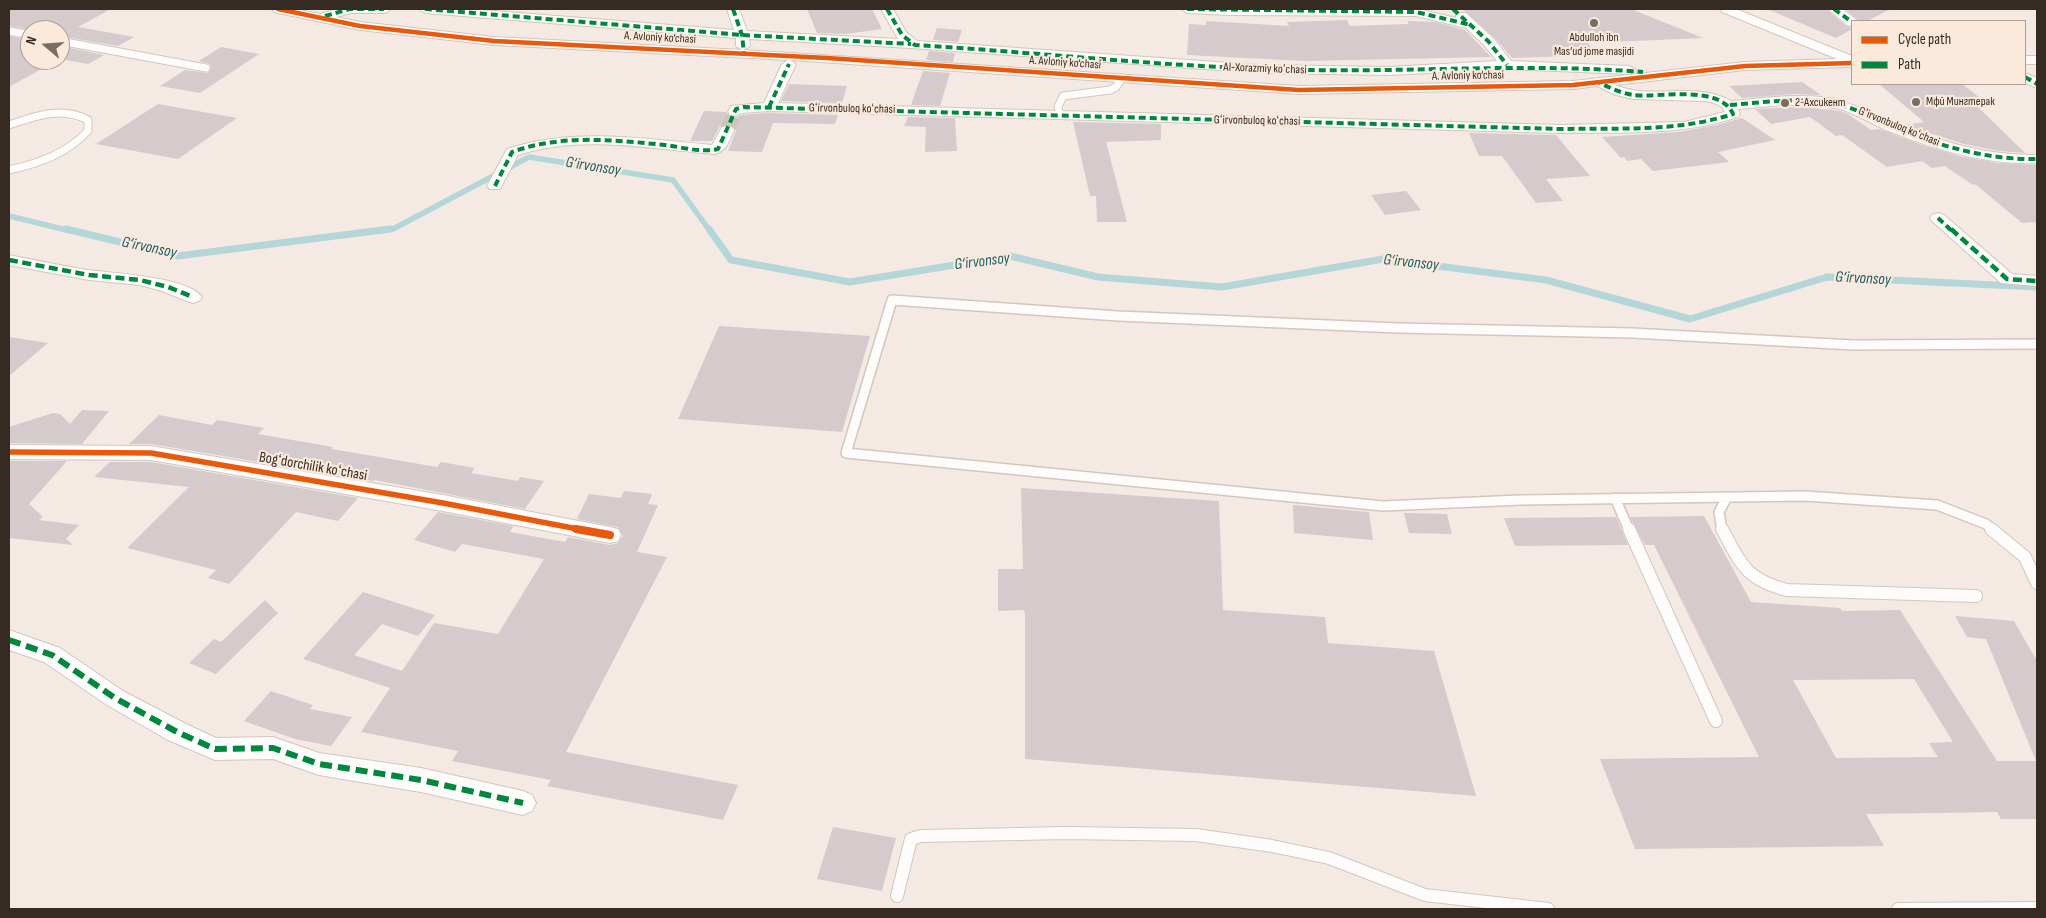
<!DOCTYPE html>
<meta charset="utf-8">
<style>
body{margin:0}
#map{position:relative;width:2046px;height:918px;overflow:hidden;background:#f4eae3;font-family:"Sofia Sans Condensed",sans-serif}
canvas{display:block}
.frame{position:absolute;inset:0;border:10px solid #362b23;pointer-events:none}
.legend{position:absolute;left:1851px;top:20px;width:175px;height:65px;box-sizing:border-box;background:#fbe9dc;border:1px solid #ac9d92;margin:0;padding:6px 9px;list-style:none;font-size:15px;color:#362b23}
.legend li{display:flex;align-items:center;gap:10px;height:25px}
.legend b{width:25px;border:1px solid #ac9d92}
.north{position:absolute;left:20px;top:20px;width:50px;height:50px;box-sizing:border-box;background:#fbe9dc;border:1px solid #ac9d92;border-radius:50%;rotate:288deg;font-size:14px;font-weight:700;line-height:20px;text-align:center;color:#362b23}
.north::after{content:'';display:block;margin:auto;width:18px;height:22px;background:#786e66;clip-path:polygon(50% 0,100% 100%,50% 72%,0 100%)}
</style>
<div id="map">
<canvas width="2046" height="918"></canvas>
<div class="frame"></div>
<ul class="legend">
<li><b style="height:6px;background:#e8590c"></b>Cycle path</li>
<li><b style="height:6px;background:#00873e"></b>Path</li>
</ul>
<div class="north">N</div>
</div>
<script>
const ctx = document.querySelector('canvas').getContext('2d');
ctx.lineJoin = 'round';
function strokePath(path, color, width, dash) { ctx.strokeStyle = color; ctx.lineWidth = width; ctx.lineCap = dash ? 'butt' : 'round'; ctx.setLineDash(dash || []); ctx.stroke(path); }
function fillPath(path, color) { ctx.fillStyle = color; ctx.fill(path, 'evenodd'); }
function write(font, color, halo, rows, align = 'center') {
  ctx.font = font + ' "Sofia Sans Condensed",sans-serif'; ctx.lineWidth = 4.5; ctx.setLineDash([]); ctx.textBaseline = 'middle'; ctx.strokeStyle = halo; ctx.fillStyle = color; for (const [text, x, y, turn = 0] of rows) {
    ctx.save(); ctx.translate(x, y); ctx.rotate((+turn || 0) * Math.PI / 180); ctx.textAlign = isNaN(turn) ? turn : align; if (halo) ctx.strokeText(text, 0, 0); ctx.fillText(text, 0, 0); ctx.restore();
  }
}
strokePath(new Path2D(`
 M9 216 71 231
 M380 231 393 229 529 157 673 180 710 231`), '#b4d6d9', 5.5);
strokePath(new Path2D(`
 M66 229 178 256 390 229
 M709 229 731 260 850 282 1010 256 1098 277 1222 287 1383 259 1546 280 1690 319 1827 277 2037 287`), '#b4d6d9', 7);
fillPath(new Path2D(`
 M9 9H111L78 27 134 37 118 46 60 36V30H32L9 26Z
 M807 9H872L882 29 846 34 817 33Z
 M1462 9H1631L1703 38 1588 43 1597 55 1512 58 1494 37Z
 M1767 9H1826L1846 26 1852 28V29L1836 38Z
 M1845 9H1891L1867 21H1860Z
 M1347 20 1350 26 1409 24 1407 21 1435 22 1465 30 1491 57 1305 61 1187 55 1189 24 1206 25V21L1289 26 1287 22Z
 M937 28 962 30 958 42 933 40Z
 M9 36 30 40V60H58L9 87Z
 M60 46 104 55 88 64 60 59Z
 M221 47 259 54 200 93 160 86 185 70 208 73 211 69 210 64 199 61Z
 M929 51 955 53 953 62 926 60Z
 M923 71 950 73 940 106 911 105Z
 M1802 82 1821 95 1793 94 1742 98 1729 86Z
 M789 84 847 86 842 103 781 101Z
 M1879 84H1962L1992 107H1978L2025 153 1999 151 1964 144 1904 125 1924 122Z
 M158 104 237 118 178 159 96 144Z
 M1802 107 1840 111 1848 114 1871 130 1879 129 1922 145 1959 156 1998 163 2037 165V222L2022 223 1975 184 1973 185 1945 166 1932 168 1922 161 1887 167 1842 135 1836 136 1810 117 1771 124 1755 109Z
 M704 111 726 112 728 116 735 118 742 115 766 113 838 115 835 124 773 123 762 152 728 151 736 131 734 126 727 124 720 126 712 141H690Z
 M908 117 955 118 957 151 925 152 926 127 904 126Z
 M1742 118 1775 140 1718 152 1729 162 1653 171 1641 159 1627 161 1624 157 1621 158 1602 137 1679 132 1717 125Z
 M1073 122 1161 124V140L1106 142 1127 222H1097L1096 196H1090Z
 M1469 133 1556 135 1590 176 1546 179 1563 201 1536 203 1502 156H1479Z
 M1406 191 1421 210 1385 215 1371 195Z
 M719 326 870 336 842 432 678 419Z
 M9 337 48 343 9 376Z
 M82 410 109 411 82 444 9 443V427L53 413 60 414 70 424Z
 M159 415 212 425 217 420 264 428 258 434 333 447 332 449 437 467 441 462 475 468 471 473 518 481 520 477 544 481 525 509 375 480 373 481 151 444H129Z
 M9 461H67L29 504 43 517 39 520 79 525 66 539 73 545 9 538Z
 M110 462H151L358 498 338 521 296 512 229 584 208 578 216 570 127 548 189 487 94 477Z
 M1021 488 1219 501 1223 610 1325 617 1328 643 1434 651 1476 796 1025 759V615L1024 610 998 611V569H1023Z
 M624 491 652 494 648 504 658 505 637 552 667 557 566 752 738 785 723 820 547 786 551 780 452 761 458 751 361 732 390 688 303 659 363 592 435 615 418 636 382 624 354 655 402 671 434 623 498 634 544 559 462 544 455 552 414 540 438 512 513 526 510 532 565 542 568 537 610 545 618 543 623 536 618 527 577 519 589 494 621 498Z
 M1293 505 1369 512 1373 540 1294 533Z
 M1404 513 1447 514 1452 534 1409 533Z
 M1704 516 1751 602 1840 608 1842 611 1900 610 1997 761H2036L1986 639 1967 637 1955 616 2014 621 2037 661V819H2001L1997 812 1866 814 1884 846 1635 849 1600 759 1759 757 1654 545H1645L1630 517ZM1914 679 1953 742 1929 743 1938 757 1836 758 1793 680Z
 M1616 517 1628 545 1515 546 1504 518Z
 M265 600 278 613 216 674 189 663 214 639 221 642Z
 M271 691 313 705 310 709 352 717 331 746 295 739 244 721Z
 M833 827 896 838 882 891 817 879Z`), '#d5cacc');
strokePath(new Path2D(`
 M727 130 735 112`), '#cec4bd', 14, [14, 7]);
const serviceFar2 = new Path2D(`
 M9 31 30 35
 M60 41 206 68
 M1060 115 1058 107 1063 96 1110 90 1116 87 1122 78
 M9 125C36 116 61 106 88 120V131C66 154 40 163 9 170`);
const serviceFar1 = new Path2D(`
 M1615 498 1629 530
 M1722 530 1719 512 1727 497
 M1993 530 1986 524 1937 505 1805 496 1521 500 1383 506 846 453 892 300 1118 316 1398 328 1632 333 1853 345 2037 344`);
const service = new Path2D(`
 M1629 529 1716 721
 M1722 529C1741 564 1745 579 1787 590L1976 596
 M1991 529 2025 557 2037 583
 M897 896 911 839 921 836 1067 833 1196 835 1272 846 1329 858 1425 895 1548 909
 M1898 909 2037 908`);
const minor = new Path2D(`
 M272 9H295L320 14 337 9H390L388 12 384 13H351L336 17 360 22 494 37 742 50 736 46V38L425 13 419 9H468L734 30 727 9H739L747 31 898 39 881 9H893L906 32 917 41 1260 65 1389 67 1497 61 1483 44 1466 28 1416 16 1230 15 1187 13 1181 9H1418L1456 18V13H1466L1493 38 1511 61 1629 66 1636 70 1629 74 1507 69 1389 75 1260 73 911 48 749 39 750 46 744 50 1299 86 1573 81 1745 62 1837 59 1722 12 1720 9H1736L1852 56V67L1745 70 1615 85C1651 101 1695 80 1731 101 1764 98 1797 93 1830 98 1853 103 1872 114 1894 123 1942 142 1984 155 2037 155V163C1984 165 1934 149 1886 130 1870 123 1856 114 1840 109 1807 101 1772 106 1738 109L1740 114 1738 117C1681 136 1620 132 1560 133L769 111 742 113 735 116 730 115 728 112 731 106 764 103 782 64 788 60 494 45 360 30 278 13 274 12ZM790 60 1299 94 1573 89 1597 86 1616 95 1633 99 1706 101C1713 103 1722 104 1725 112L1684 122 1560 125 778 103 796 64Z
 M1828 9H1842L1858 21H1852V26L1847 25Z
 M2025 56H2037V64H2025Z
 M2025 73 2037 78V88L2025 83Z
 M727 126 732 127 734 130C729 141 727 151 715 154 651 149 580 134 518 155L500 189H490L487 186 507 149C573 127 644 139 712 145L722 127Z
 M1938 213 1944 215 2012 274 2037 276V286L2001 283 1932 221 1930 218 1932 215Z
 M9 255C35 260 62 266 88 270 111 273 189 277 202 297L199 301 193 303 187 301 162 291 140 285 89 280 9 265Z
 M9 445 151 446 443 495 610 527 618 529 621 535 618 541 610 543 443 511 151 460 9 459Z
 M9 630 60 648 123 691 186 724 216 738 273 737 319 753 421 768 523 791 532 795 536 803 532 811 523 815 421 792 319 775 273 759 215 760 168 740 107 705 44 662 9 650Z`);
strokePath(serviceFar2, '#d1c7bf', 9);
strokePath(serviceFar1, '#d1c7bf', 12);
strokePath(service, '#d1c7bf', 14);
strokePath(minor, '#d1c7bf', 2);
strokePath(serviceFar2, '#fdfcfb', 7);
strokePath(serviceFar1, '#fdfcfb', 9);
strokePath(service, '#fdfcfb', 12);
fillPath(minor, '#fdfcfb');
strokePath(new Path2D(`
 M425 9 742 35 911 44
 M733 9 742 35 744 53
 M887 9 902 35 915 45C1046 53 1176 68 1307 70 1419 72 1531 63 1643 72
 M1187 9 1416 12 1471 25
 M1453 9 1488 41 1507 65
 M1834 9 1852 22
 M325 16 350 9H384
 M2025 77 2037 84
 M1730 105C1768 102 1806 96 1844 106 1860 110 1874 120 1889 126 1937 145 1985 160 2037 159
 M769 107 789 64
 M495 186 512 152C561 134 614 140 665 145 682 147 700 153 718 149L736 109 744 107 1560 129C1618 128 1678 132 1733 114 1720 84 1659 98 1633 95 1621 93 1610 88 1600 83
 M1938 218 1952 231`), '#00873e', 4, [7, 4]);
strokePath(new Path2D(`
 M1951 229 2007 279 2037 281
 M9 260 89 275 140 280 168 287 193 297`), '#00873e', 4.5, [9, 4.5]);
strokePath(new Path2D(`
 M9 640 52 655 115 698 177 732 215 749 273 748 319 764 421 780 523 803`), '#00873e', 6, [12, 6]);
strokePath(new Path2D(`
 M278 9 360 26 494 41 827 58 1299 90 1573 85 1745 66 1852 63`), '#e8590c', 4.5);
strokePath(new Path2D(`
 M9 452 151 453 443 503 583 530`), '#e8590c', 5.5);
strokePath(new Path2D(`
 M576 529 610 535`), '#e8590c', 8);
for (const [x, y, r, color] of [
 [1594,23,5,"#786e66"],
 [1916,102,5,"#786e66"],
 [1785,103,5,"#786e66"]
]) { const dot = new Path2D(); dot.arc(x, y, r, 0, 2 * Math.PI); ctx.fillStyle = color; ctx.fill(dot); strokePath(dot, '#fbe9dc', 2); }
write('12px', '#362b23', '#fbe9dc', [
 ["A. Avloniy ko‘chasi",660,38,3],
 ["A. Avloniy ko‘chasi",1065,63,4],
 ["Al-Xorazmiy koʻchasi",1265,69,2],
 ["A. Avloniy ko‘chasi",1468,76,-1],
 ["Gʻirvonbuloq koʻchasi",852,109,1],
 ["Gʻirvonbuloq koʻchasi",1257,121,1],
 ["Gʻirvonbuloq koʻchasi",1899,127,22]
]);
write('12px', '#362b23', '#fbe9dc', [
 ["Abdulloh ibn",1594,38,"center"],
 ["Mas‘ud jome masjidi",1594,52,"center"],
 ["Мфй Мингтерак",1926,102],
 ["2-Ахсикент",1795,103]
], 'left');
write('15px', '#362b23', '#fbe9dc', [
 ["Bogʻdorchilik koʻchasi",313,467,10]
]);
write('italic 16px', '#186169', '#fbe9dc', [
 ["G‘irvonsoy",593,167,9],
 ["G‘irvonsoy",149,248,12],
 ["G‘irvonsoy",982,262,-7],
 ["G‘irvonsoy",1411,263,6],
 ["G‘irvonsoy",1863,279,3]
]);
</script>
